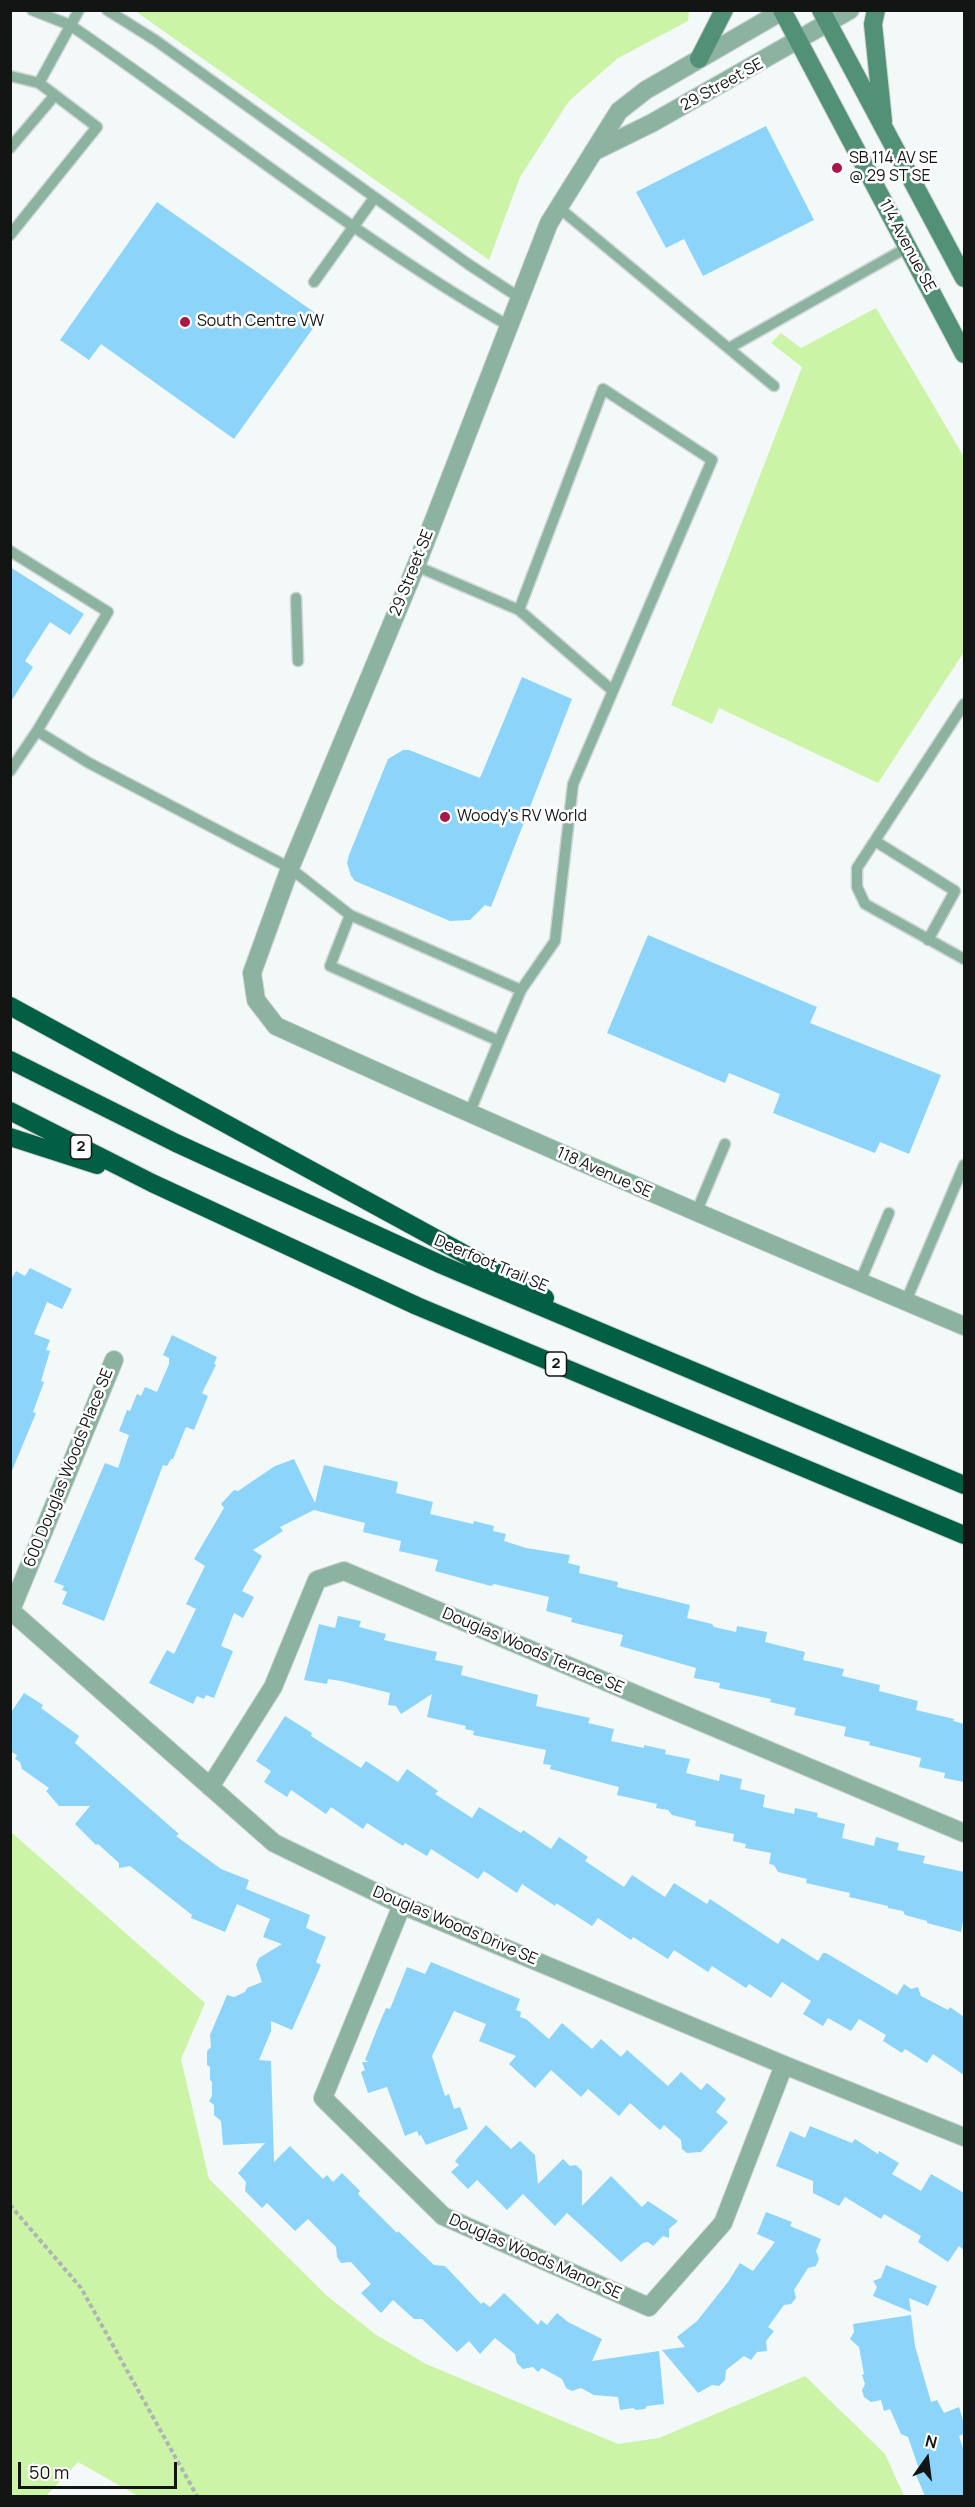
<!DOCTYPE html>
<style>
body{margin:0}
#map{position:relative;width:975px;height:2507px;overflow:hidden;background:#f3f9f9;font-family:Manrope,sans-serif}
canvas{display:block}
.frame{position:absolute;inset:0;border:12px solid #131515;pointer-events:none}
.north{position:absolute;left:897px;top:2429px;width:60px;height:60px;-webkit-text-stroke:4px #fff;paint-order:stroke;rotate:14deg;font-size:16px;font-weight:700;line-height:24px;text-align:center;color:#131515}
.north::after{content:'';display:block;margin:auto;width:21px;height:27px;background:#131515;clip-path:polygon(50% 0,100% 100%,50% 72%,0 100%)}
.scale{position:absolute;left:18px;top:2462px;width:159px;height:27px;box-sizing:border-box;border:3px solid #131515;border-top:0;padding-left:8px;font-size:18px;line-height:21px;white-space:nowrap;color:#131515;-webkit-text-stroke:4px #fff;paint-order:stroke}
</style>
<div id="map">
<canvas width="975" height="2507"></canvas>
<div class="frame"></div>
<div class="north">N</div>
<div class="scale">50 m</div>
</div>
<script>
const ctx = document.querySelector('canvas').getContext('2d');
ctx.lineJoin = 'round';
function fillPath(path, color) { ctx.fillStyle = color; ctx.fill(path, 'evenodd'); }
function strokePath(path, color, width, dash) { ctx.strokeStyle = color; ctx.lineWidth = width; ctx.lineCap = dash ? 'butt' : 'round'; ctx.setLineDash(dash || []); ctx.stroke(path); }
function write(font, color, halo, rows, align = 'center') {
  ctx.font = font + ' Manrope,sans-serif'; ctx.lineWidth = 5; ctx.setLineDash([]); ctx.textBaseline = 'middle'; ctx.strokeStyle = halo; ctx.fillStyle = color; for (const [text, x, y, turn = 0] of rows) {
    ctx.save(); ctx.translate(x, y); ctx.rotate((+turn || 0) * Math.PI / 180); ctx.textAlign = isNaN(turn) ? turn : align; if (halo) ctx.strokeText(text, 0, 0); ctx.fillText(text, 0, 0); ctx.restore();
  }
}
fillPath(new Path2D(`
 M135 11H689L688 21 618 58 569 101 520 177 489 260Z
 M876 308 964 457V652L878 783 719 708 712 724 671 705 802 367 771 343 781 333 801 348Z
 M11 1832 205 2003 181 2059 209 2179 326 2295 375 2334 426 2364 618 2444 659 2438 805 2376 885 2454 904 2496H138L78 2462 46 2496H11Z`), '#cbf4a6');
fillPath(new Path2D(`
 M766 126 814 220 703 276 684 239 666 248 636 192Z
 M157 202 321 317 234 439 101 344 89 360 60 340Z
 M10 567 84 614 70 635 50 622 25 661 33 667 10 703Z
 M522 677 572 699 491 907 485 905 470 920 450 921 355 881 351 876 347 863 349 855 388 759 403 750H409L480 778Z
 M648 935 817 1007 810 1023 941 1075 909 1154 880 1142 875 1153 773 1113 780 1094 729 1073 725 1083 607 1033Z
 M30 1268 72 1289 62 1309 47 1302 34 1334 50 1340 46 1350 50 1351 41 1381 44 1382 33 1412 36 1413 11 1473 10 1281 16 1271 25 1276Z
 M172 1335 217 1357 214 1364 216 1365 202 1393 208 1396 194 1430 186 1427 173 1459H171L167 1466 163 1465 104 1621 62 1604 67 1592 62 1590 64 1586 54 1582 105 1463 118 1468 129 1435 119 1431 127 1410 130 1411 137 1394 141 1396 145 1387 157 1392 169 1364V1358L163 1355Z
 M294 1459 315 1503 324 1465 398 1482 396 1493 433 1502 430 1514 473 1524 474 1521 494 1526 493 1531 506 1534 504 1541 526 1548 570 1555 568 1563 580 1566 579 1573 618 1582 617 1587 690 1605 687 1618 712 1624 714 1627 736 1632 737 1626 767 1632 765 1642 805 1652 803 1660 844 1669 842 1676 880 1685 879 1691 918 1701 916 1710 954 1719 953 1721 964 1724V1782L944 1778 945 1773 919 1767 921 1758 869 1745 870 1742 844 1736 846 1727 794 1715 796 1708 770 1702 771 1699 719 1688 720 1683 694 1678 696 1668 620 1646 623 1635 571 1622 572 1618 546 1611 549 1597 494 1584 491 1586 435 1571 438 1560 399 1551 401 1541 363 1532 365 1523 314 1510 280 1527 283 1531 253 1550 262 1556 242 1591 254 1597 243 1618 234 1613 221 1646 233 1651 214 1698 206 1695 204 1699 197 1696 193 1704 149 1683 167 1650 174 1654 196 1609 186 1604 205 1566 194 1559 224 1508 221 1504 234 1490 238 1491 275 1466Z
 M338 1616 361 1621 359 1627 386 1634 384 1640 437 1652 435 1660 463 1666 461 1675 538 1695 536 1706 590 1718 588 1723 614 1729 611 1741 644 1748V1745L666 1750 665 1754 690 1759 686 1773 719 1781 720 1774 742 1779 740 1789 765 1795 763 1807 794 1814 795 1808 818 1813 817 1817 845 1824 842 1838 874 1846 876 1837 899 1843 897 1850 925 1856 923 1863 964 1872V1917L961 1932 927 1923V1921L905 1915 903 1911 888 1908V1906L849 1897 850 1893 806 1883 807 1879 778 1872 774 1865 769 1864 771 1853 745 1848 746 1844 733 1841 734 1834 695 1826 696 1821 672 1815 668 1810 656 1808 657 1804 617 1795 619 1787 550 1769 551 1765 543 1764 546 1750 473 1735 474 1731 465 1729 466 1726 427 1717 432 1694 401 1714 396 1706 388 1705 390 1693 341 1681 328 1679 327 1684 304 1680 319 1624 335 1628Z
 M24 1693 43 1705 41 1708 79 1736 75 1743 179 1834 176 1836 221 1869 249 1880 246 1889 310 1915 306 1928 326 1937 316 1962 321 1965 292 2030 271 2021V2031L259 2060 271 2061 274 2162 290 2146 323 2179 327 2175 333 2182 342 2173 360 2191 358 2194 397 2233 398 2231 434 2265 445 2266 481 2304 483 2302 490 2307 504 2293 538 2325 541 2320 547 2325 557 2313 568 2322 602 2339 592 2361 659 2351 664 2404 647 2406 645 2409 636 2410 633 2408 620 2410 618 2397 594 2395 581 2388 572 2391 566 2388 562 2379 542 2368 538 2372 533 2367 523 2369 517 2363 515 2354 495 2338 480 2354 469 2341 457 2352 422 2319H414L393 2300 381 2313 361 2293 371 2284 351 2262 341 2263 337 2257 336 2247 308 2219 295 2231 267 2203 262 2208 245 2191 246 2182 238 2173 265 2143 223 2145 221 2121 214 2115V2105L209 2101 212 2096V2082L210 2080V2067L207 2065V2051L211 2047 210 2035 227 1995 234 1997 245 1992 247 1988 262 1982 256 1965 259 1958 282 1944 263 1937 270 1919 237 1904 225 1932 191 1918 192 1915 130 1866 119 1868V1863L98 1844 96 1845 75 1824 90 1806H59L46 1791 49 1788 22 1769 20 1762 15 1759 17 1755 10 1751V1714Z
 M285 1716 312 1733 311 1736 361 1768 366 1761 398 1782 407 1769 438 1791 435 1794 472 1818 479 1807 521 1833 523 1830 551 1849 559 1837 588 1857 585 1861 624 1887 632 1875 665 1897 674 1883 707 1904 710 1899 778 1944 782 1938 818 1961 823 1953H826L897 1995 904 1984 911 1989 918 1987 921 1996 948 2010 950 2007 964 2017V2075L933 2054 927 2063 905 2049 902 2053 883 2041 886 2035 859 2019 851 2031 828 2018 823 2026 803 2014 811 2001 782 1982 771 1998 749 1984 746 1988 712 1966 708 1972 674 1950 668 1959 633 1937 631 1940 598 1918 592 1926 556 1903 555 1906 522 1884 517 1893 484 1871 478 1879 431 1849 427 1856 405 1843 403 1846 367 1823 363 1829 331 1807 326 1814 291 1790 287 1797 264 1782 271 1771 256 1761Z
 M431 1962 520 1999 516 2010 521 2012 520 2017 526 2019 549 2039 562 2023 592 2049 601 2039 621 2057 627 2050 668 2086 681 2072 701 2090 707 2083 726 2099 716 2112 728 2122 701 2152 687 2153 682 2149 681 2140 664 2125 660 2130 630 2103 619 2116 588 2089 581 2097 551 2070 535 2088 509 2064 516 2056 479 2041 486 2024 454 2011 432 2056 445 2096 449 2094 454 2109 460 2107 468 2129 426 2145 421 2135 419 2136 417 2131 405 2136 387 2087 368 2093 361 2072 365 2070 362 2062H369L365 2060 377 2029 386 2008 390 2009 407 1967 425 1974Z
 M486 2125 511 2149 520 2141 535 2155 538 2184 563 2159 570 2166 576 2165 582 2171V2206L611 2176 642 2207 648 2201 678 2221 669 2229V2238L663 2236 653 2246 648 2242 643 2243 621 2262 567 2213 555 2226 523 2194 507 2210 477 2180 468 2189 451 2172 459 2165 455 2161Z
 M810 2126 852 2143 855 2139 878 2154 879 2151 899 2163 892 2174 921 2191 931 2174 964 2193V2250L959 2246 948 2262 918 2242 921 2236 884 2214 881 2219 845 2197 839 2206 813 2193V2181L776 2166 790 2131 805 2138Z
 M766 2212 792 2222 790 2226 821 2239 816 2251 819 2259 816 2266 808 2268 794 2290 796 2298 791 2304 784 2305 768 2327 774 2331 766 2341 767 2351 757 2352 751 2360 744 2356 726 2370 725 2380 719 2386 712 2385 698 2393 662 2350 685 2347 677 2337 697 2321 728 2282 740 2263 753 2271 775 2242 757 2234Z
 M886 2265 937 2286 928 2306 909 2298 911 2312 873 2296 877 2287 873 2281 881 2278Z
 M911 2315 915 2346 931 2402 937 2400 944 2413 959 2407 964 2423V2434L959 2436 964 2451V2496H925L916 2475 919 2469 908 2437 901 2434 890 2409 884 2411 881 2400 871 2402 864 2397 862 2390 865 2384 862 2375 864 2374 859 2347 850 2339 854 2332 853 2324Z`), '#8cd4fa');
const lane = new Path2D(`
 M32 10 70 25C216 125 355 237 509 326
 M107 10 155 40 468 264 520 298
 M10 76 39 83 79 10
 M10 148 55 95
 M558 207 774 386
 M10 235 97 127 39 83
 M314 282 374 198
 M729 348 908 247
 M10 551 108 612 37 731 10 771
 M416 566 519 610
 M296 598 298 661
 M964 704 857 868V887L865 904 964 959
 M37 731 89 763 290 868 350 915 330 966 499 1041 469 1114
 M875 841 955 891 928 940
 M350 915 521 990 499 1041
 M521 990 555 941 573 784 712 460 603 389 519 610 613 691
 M696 1213 725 1144
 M860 1282 889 1213
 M906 1301 964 1165`);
const street = new Path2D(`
 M784 10 646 90 619 111 549 223 416 566 290 868 252 973 256 1000 276 1026C504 1130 734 1229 964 1326
 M593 152 652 123 850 10
 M10 1610 274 1843 402 1905 784 2065 964 2137
 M11 1610 114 1360
 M210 1787 273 1687 317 1580 344 1571 964 1833
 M402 1905 323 2098 443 2216 649 2307 723 2223 784 2065`);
const secondary = new Path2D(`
 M782 10 964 354
 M821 10 964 278
 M876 10 873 24 883 121
 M699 59 724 10`);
const highway = new Path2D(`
 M10 1006 545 1298
 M10 1060 176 1143 442 1265 964 1485
 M10 1111 152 1183 417 1306 964 1535
 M10 1137 97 1165`);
strokePath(lane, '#cfd5d5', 13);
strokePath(street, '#cfd5d5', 20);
strokePath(secondary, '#cfd5d5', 20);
strokePath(highway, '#cfd5d5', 20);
strokePath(new Path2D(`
 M10 2205 81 2288 197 2496`), '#afb4b4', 4, [4.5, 3]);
strokePath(lane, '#8bb3a0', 10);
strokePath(street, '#8bb3a0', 18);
strokePath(secondary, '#539176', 18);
strokePath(highway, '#035f43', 18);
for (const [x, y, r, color] of [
 [837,168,6,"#a9164c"],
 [185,322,6,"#a9164c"],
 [445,817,6,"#a9164c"]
]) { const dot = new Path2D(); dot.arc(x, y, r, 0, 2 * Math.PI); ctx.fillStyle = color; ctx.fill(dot); strokePath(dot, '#fff', 2); }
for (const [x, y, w] of [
 [81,1147,21],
 [556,1364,21]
]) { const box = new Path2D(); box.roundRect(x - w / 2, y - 12, w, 24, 4.5); ctx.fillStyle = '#fff'; ctx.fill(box); strokePath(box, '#131515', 1.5); }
write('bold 15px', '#131515', null, [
 ["2",81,1147],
 ["2",556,1364]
]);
write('16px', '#131515', '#fff', [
 ["29 Street SE",722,85,-29],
 ["114 Avenue SE",907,246,62],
 ["29 Street SE",412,573,-68],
 ["118 Avenue SE",604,1173,24],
 ["Deerfoot Trail SE",491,1264,23],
 ["600 Douglas Woods Place SE",69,1468,-68],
 ["Douglas Woods Terrace SE",533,1651,23],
 ["Douglas Woods Drive SE",455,1926,23],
 ["Douglas Woods Manor SE",535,2257,24]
]);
write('16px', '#131515', '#fff', [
 ["SB 114 AV SE",849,159],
 ["@ 29 ST SE",849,177],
 ["South Centre VW",197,322],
 ["Woody's RV World",457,817]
], 'left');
</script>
